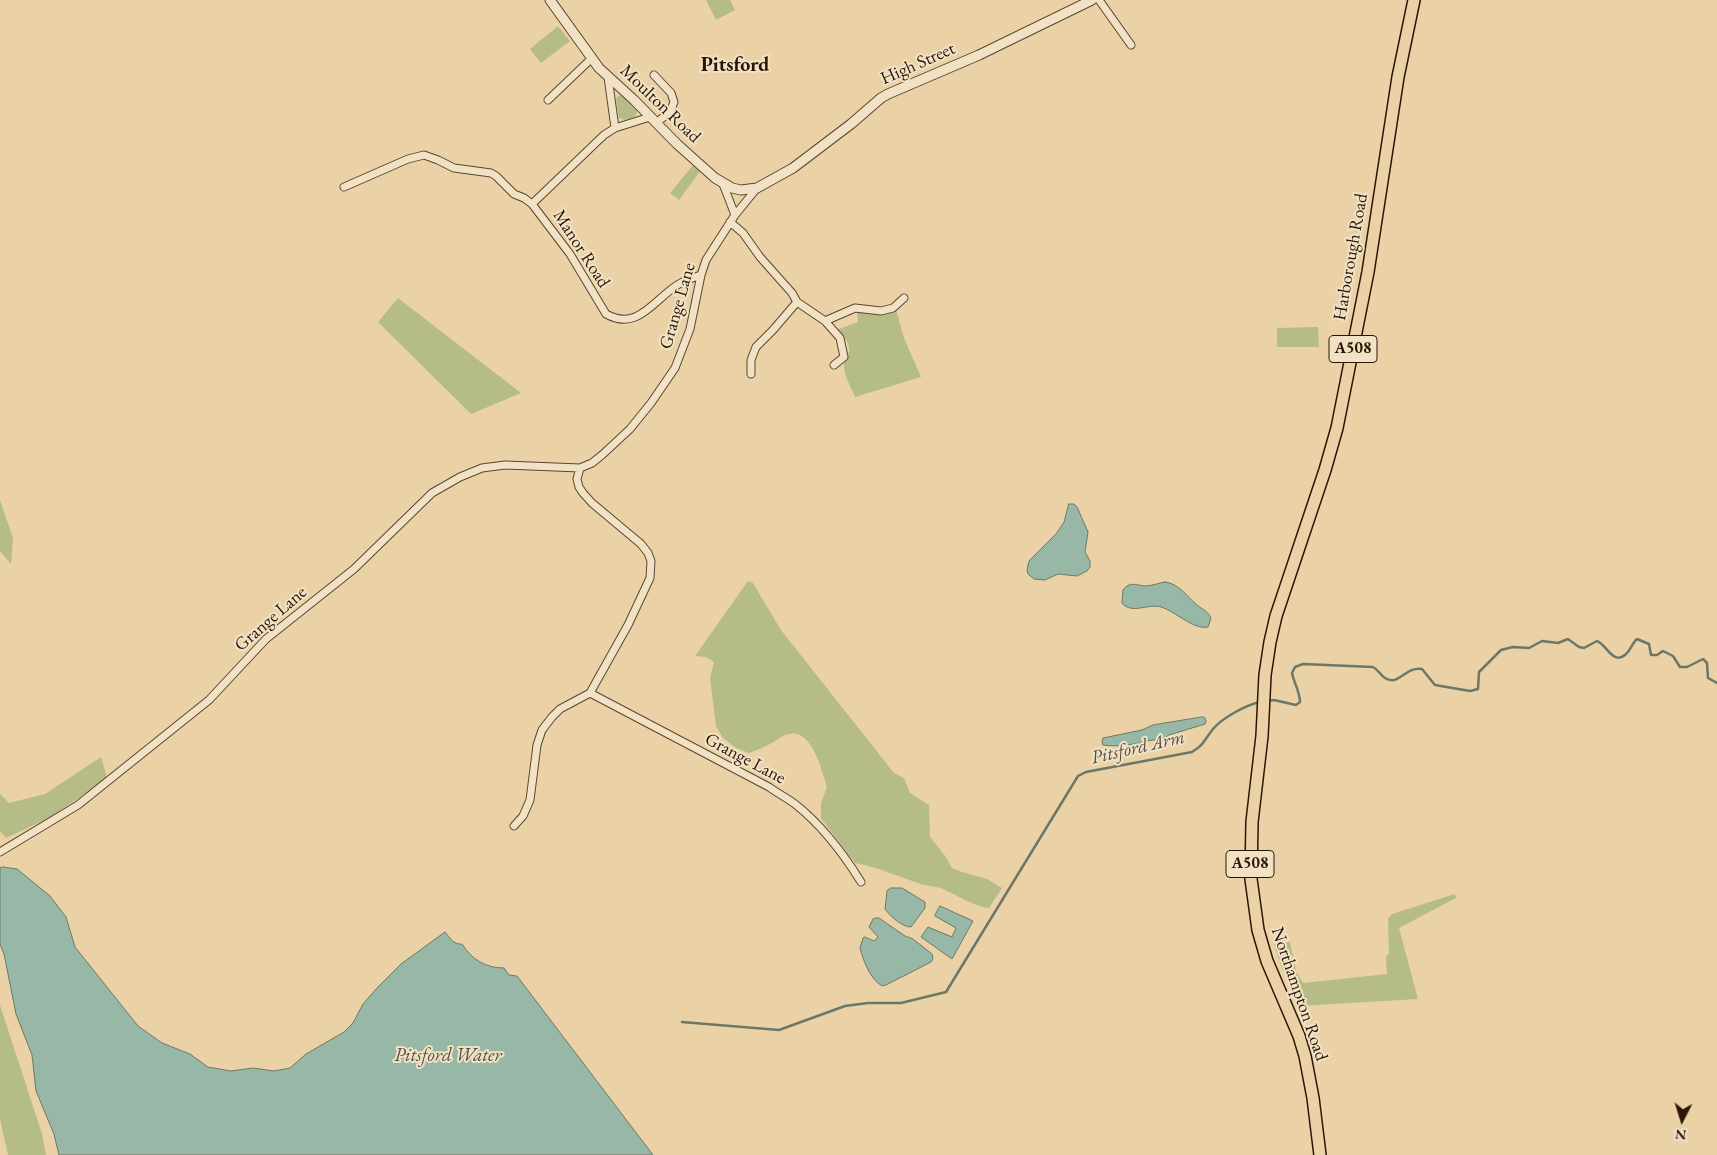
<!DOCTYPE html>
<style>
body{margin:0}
#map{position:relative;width:1717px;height:1155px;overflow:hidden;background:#ead2a6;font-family:"EB Garamond",serif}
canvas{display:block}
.north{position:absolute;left:1657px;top:1095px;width:50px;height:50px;-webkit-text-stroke:4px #f1e2c5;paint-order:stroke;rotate:185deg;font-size:14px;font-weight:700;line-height:20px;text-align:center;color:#2c1507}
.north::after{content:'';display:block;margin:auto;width:18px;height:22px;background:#2c1507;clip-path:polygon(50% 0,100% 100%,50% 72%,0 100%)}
</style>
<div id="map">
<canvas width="1717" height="1155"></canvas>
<div class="north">N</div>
</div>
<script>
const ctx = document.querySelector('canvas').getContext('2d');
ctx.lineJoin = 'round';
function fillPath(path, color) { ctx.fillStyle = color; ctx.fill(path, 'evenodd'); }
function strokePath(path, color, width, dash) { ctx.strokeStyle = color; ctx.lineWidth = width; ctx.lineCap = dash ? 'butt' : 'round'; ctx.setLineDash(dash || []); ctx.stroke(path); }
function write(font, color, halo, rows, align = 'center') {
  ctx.font = font + ' "EB Garamond",serif'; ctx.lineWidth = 4; ctx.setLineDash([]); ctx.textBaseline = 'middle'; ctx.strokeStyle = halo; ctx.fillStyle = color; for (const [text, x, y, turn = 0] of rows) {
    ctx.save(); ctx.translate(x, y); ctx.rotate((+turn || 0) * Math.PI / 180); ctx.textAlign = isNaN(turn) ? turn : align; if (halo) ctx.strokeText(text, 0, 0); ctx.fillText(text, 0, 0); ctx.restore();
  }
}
fillPath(new Path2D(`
 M706 0H730L735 10 716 20Z
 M558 26 570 41 541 63 530 49Z
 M622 95 637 109V112L635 117 625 120 619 118 616 99 618 96Z
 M694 164 701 170 679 200 670 193Z
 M398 298 521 393 471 414 378 322Z
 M896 310 904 338 921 377 855 397C851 387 843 374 844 363 845 361 847 359 848 356 852 345 845 336 836 330L858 322 857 312 881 314Z
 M1318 327 1319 347H1277V328Z
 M0 500 13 538 11 564 0 551Z
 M748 581 753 583 781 630 894 773 904 778 910 793 929 805 930 837 946 857 952 868 962 872 987 879 1002 888 989 908C973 906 959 896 943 889 936 886 928 886 921 884 899 877 878 867 855 863L821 818V803L827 787C822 771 812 728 789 734 782 735 777 740 772 743 765 747 757 750 749 753L736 748 723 738 716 726 710 678 714 662 706 657 695 656Z
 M101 757 107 778 51 817 6 838 0 831V794L9 803 45 794Z
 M1455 894 1456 898 1399 928 1418 999 1299 1006 1282 968 1274 944 1290 942 1296 971 1303 983 1387 974 1386 957 1389 953 1388 919 1392 914Z
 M0 1005 42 1134 46 1155H8L0 1119Z`), '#b5bc88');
const water = new Path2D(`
 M1069 504H1074L1077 507 1088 532 1085 552 1090 561V567L1087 571 1077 576 1058 574 1045 580 1034 579 1028 574 1027 570 1029 561 1056 534 1064 522Z
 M1165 582C1180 584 1186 596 1197 605 1203 610 1208 611 1211 618L1208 627C1193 630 1175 611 1161 607 1148 603 1132 615 1122 603L1123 590C1130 581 1135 585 1145 586 1151 586 1159 583 1165 582Z
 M1203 717 1205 718 1206 721 1205 724 1169 735C1162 741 1155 739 1147 741 1132 745 1118 747 1103 745L1102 743 1103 738 1142 730 1153 725Z
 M3 867 17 869 50 896 66 917 75 947 138 1026 162 1043 190 1054 208 1067 231 1071 253 1068 274 1071 290 1068 306 1054 344 1032 353 1023 363 1004 377 988 401 964 445 932C450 938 454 945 462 944 472 960 486 968 504 968L509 975 517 976 653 1155H59L54 1134 36 1091 32 1055 16 1014 4 954 0 944V868Z
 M891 888H902L925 902V908L911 927C902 927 890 916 885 909L887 891Z
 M940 906 973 921 952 959 921 937 928 927 952 937 956 928 935 916Z
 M876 918H879L905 936 913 939 932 954 933 959 931 962 886 985 882 986C870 979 863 960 860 948L863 938 865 937 874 941 878 937 869 927 873 919Z`);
fillPath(water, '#98b8a7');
strokePath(water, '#6d7767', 1);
strokePath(new Path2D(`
 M1268 701 1274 700 1296 705 1300 702C1300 692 1294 683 1292 673L1295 667 1303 664 1373 667C1379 670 1380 675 1385 678 1399 687 1405 666 1422 669L1435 685 1470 691 1478 689 1479 672 1501 650 1513 647 1529 648 1542 641 1558 643 1568 639 1579 647 1584 648 1597 641C1606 644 1613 665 1625 655 1631 650 1632 643 1637 639L1649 644 1651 655H1657L1663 651 1673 656 1680 667H1687L1703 659 1707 663 1708 678 1717 683
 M682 1022 779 1030 845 1006 868 1003H901L946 992 1078 776 1086 772 1192 752C1205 744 1204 740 1213 729 1222 718 1246 705 1260 702`), '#6d7767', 2.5);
const minor = new Path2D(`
 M1099 0 1131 45
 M654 75 671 93 674 102 670 112 656 123
 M608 77 615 128
 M548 100 591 59
 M723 184 735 215
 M344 187 408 159 424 155 438 160 454 168 491 173 496 176 514 194 524 198 532 204 570 254 606 314C638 332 654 299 679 284 686 280 693 278 701 275
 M532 204 604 135 615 128 650 117
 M730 222 743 233 760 257 792 293 797 302 825 321 840 338 844 357 834 365
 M825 321 855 308 881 311 893 308 904 298
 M751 374V360L756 347 773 330 797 302
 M590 693 769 787C777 793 787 798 795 804 823 826 843 853 861 882
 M514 826 523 816 530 800 537 745 542 730 552 717 560 709 590 693 628 625 650 578 651 561 648 553 641 544 592 503 583 493 579 487 577 479 580 468
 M0 852 78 805 209 700 266 639 354 569 432 493 460 477 482 468 505 465 580 468 592 463 602 455 630 429 651 403 675 368 690 329 701 275 706 260 735 215 757 188`);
const tertiary = new Path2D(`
 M550 0 599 68 634 100 677 144 715 178 732 188 741 190 757 188 793 168 851 124 881 98 888 94 979 55 1092 0`);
const trunk = new Path2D(`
 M1320 1155 1313 1098 1305 1056 1299 1036 1267 961 1258 930 1251 879 1252 822 1262 736 1265 675 1270 642 1276 616 1325 470 1337 428 1368 272 1398 77 1414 0`);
strokePath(minor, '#5c442f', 9);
strokePath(tertiary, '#5c442f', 11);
strokePath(trunk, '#2c1507', 14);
strokePath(minor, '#f1e2c5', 7);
strokePath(tertiary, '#f1e2c5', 9);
strokePath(trunk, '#ead2a6', 11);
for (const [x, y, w] of [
 [1353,349,48],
 [1250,864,48]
]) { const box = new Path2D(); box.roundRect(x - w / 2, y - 13.5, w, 27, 4); ctx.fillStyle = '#f1e2c5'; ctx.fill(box); strokePath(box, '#2c1507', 1); }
write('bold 16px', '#2c1507', null, [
 ["A508",1353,349],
 ["A508",1250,864]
]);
write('18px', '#2c1507', '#f1e2c5', [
 ["High Street",918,64,-24],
 ["Moulton Road",660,104,44],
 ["Manor Road",581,249,57],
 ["Harborough Road",1351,257,-80],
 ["Grange Lane",678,306,-74],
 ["Grange Lane",271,619,-41],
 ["Grange Lane",745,759,28],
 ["Northampton Road",1299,994,71]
]);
write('italic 19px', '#524e3f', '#f1e2c5', [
 ["Pitsford Arm",1138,748,-13],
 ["Pitsford Water",448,1056]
]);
write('bold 20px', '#2c1507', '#f1e2c5', [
 ["Pitsford",735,66]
]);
</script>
